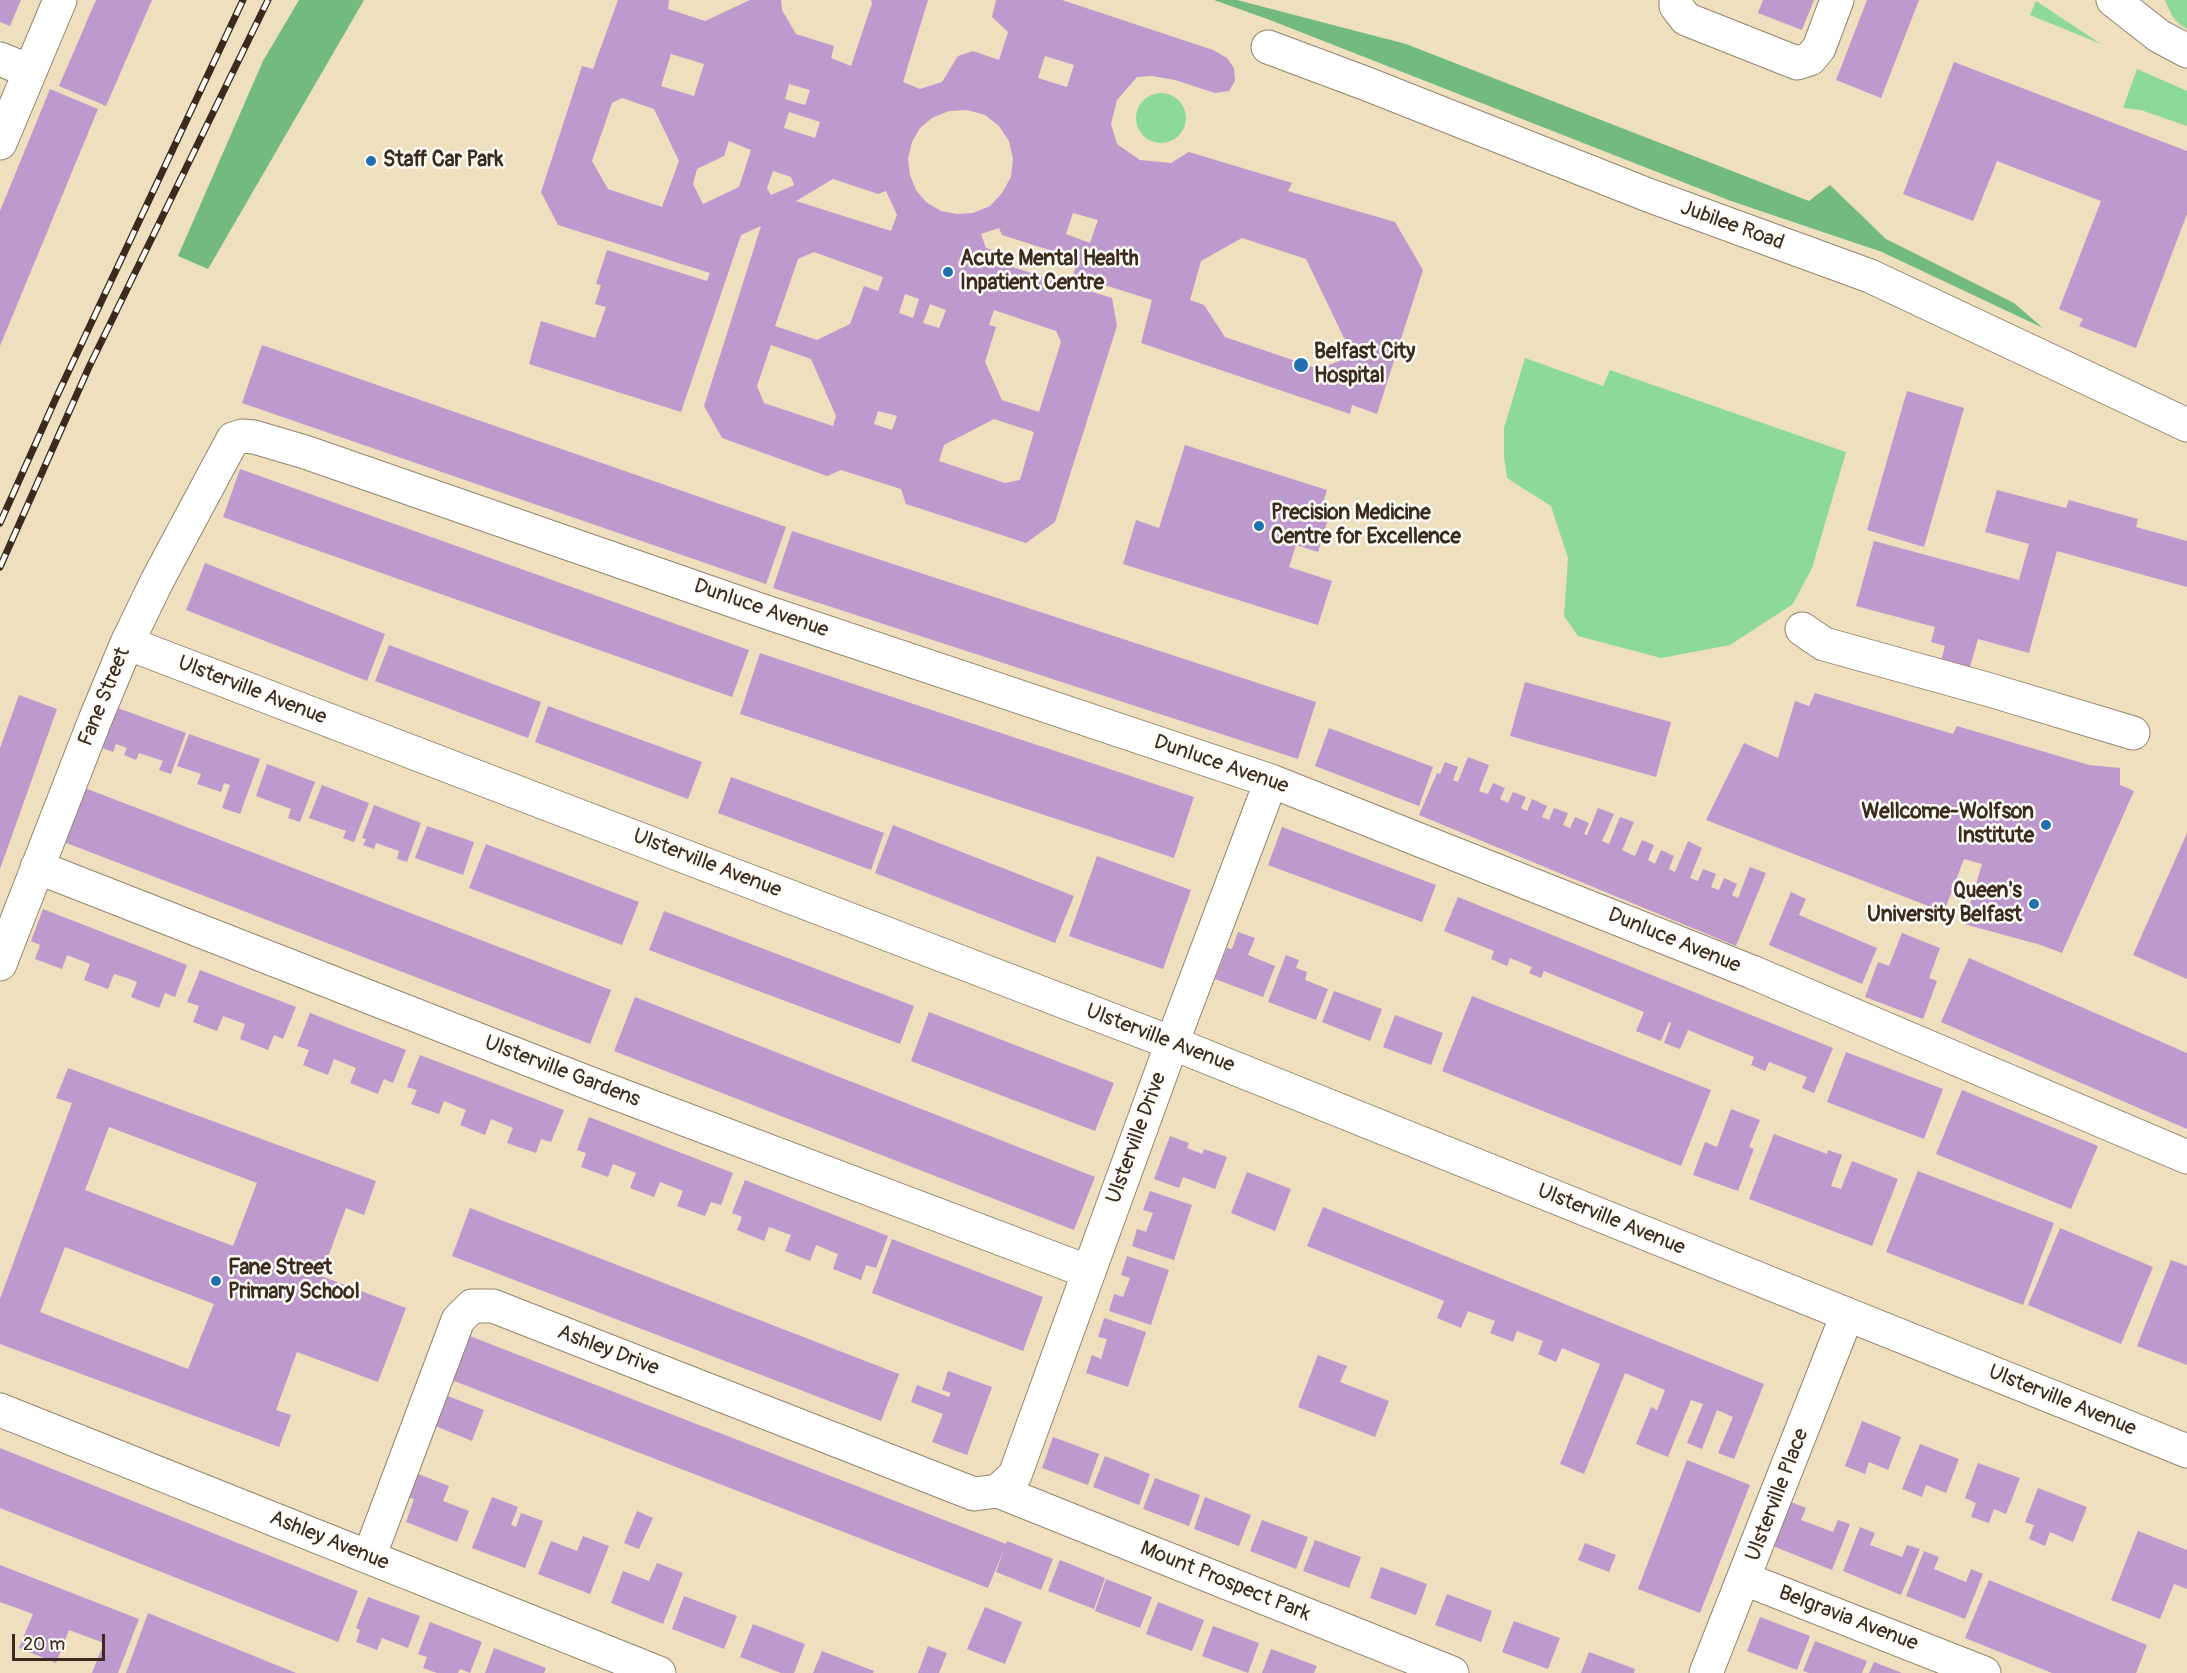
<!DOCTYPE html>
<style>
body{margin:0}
#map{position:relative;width:2187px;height:1673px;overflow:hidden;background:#eedfbe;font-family:Pangolin,sans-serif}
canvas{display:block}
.scale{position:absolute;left:12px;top:1634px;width:93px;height:27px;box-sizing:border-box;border:3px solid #3b2a1e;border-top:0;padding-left:8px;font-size:18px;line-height:21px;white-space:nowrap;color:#3b2a1e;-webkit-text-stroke:4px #fdfcf7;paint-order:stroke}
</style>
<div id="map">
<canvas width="2187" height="1673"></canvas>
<div class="scale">20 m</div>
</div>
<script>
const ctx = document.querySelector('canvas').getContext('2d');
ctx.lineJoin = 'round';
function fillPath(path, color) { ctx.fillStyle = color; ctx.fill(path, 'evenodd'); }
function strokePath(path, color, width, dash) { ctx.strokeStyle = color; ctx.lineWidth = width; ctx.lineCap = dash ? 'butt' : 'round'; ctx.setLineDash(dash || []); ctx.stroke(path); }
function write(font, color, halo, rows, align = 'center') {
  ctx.font = font + ' Pangolin,sans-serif'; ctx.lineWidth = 5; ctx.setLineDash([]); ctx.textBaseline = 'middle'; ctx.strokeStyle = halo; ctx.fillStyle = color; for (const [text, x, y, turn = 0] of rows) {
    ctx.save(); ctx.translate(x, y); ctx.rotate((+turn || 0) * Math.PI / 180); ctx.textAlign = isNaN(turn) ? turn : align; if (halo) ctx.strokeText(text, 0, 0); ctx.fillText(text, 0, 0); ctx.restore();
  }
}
fillPath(new Path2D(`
 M2165 0H2187V29C2174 22 2170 13 2165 0Z
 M2036 1 2101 44 2030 15Z
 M2137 69 2187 91V126L2141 110 2123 108Z
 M1136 118a25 25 0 1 1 50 0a25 25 0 1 1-50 0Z
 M1525 358 1603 386 1610 370 1846 452 1812 568 1793 604 1730 645 1661 658 1578 636 1564 616 1568 558 1551 506 1507 478 1504 456V428Z`), '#8dda98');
fillPath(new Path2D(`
 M299 0H364L208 269 178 256 263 61Z
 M1214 0H1237L1406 44 1809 201 1830 185 1886 239 2014 303 2043 328 1882 252 1731 201 1270 20Z`), '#72ba80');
fillPath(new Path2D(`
 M0 0H21L10 26 0 22Z
 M96 0H152L106 106 59 86Z
 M618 0H669L668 9 705 21 750 0H781L782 10 796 34 834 46 831 58 851 66 872 3 871 0H928L903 82 920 89 942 82 958 56 973 51 999 60 1008 32 992 17 996 0H1062L1213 50 1227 58 1234 68 1235 81 1229 91 1215 93 1175 80 1152 76 1137 77 1117 100 1111 124 1117 144 1140 160 1171 163 1189 152 1292 183 1288 191 1395 222 1423 270 1377 414 1352 405 1350 414 1141 343 1152 300 1073 275 1078 259 1002 235 999 228 981 234 986 248 1012 256 1009 266 1112 298 1117 326 1055 522 1026 543 906 504 901 489 841 470 827 476 722 438 704 406 761 226 741 235 681 412 529 364 541 321 595 338 606 307 595 304 601 285 596 284 607 250 707 281 710 273 558 225 541 192 582 66 593 69ZM671 54 704 64 694 96 661 86ZM1045 56 1074 65 1067 87 1038 78ZM789 84 810 90 805 105 785 99ZM622 98 654 109 679 161 662 207 608 189 592 161 612 103ZM967 110 985 115 999 126 1009 141 1013 159 1011 177 1002 193 990 206 973 213 957 214 941 211 926 202 916 190 910 175 908 159 912 142 920 128 932 118 949 111ZM789 112 820 122 815 138 784 128ZM729 141 751 150 739 187 703 204 693 184 697 169 724 156ZM773 171 791 177 794 185 771 195 767 188ZM833 179 878 194 886 191 897 215 891 231 796 201ZM1073 213 1098 220 1090 243 1066 234ZM1242 238 1306 259 1345 340 1339 361 1319 369 1225 337 1204 305 1190 300 1201 261ZM814 252 883 277 878 291 864 286 850 324 817 340 775 326 798 259ZM905 294 919 299 913 318 899 313ZM930 304 946 310 939 328 923 323ZM994 310 1056 331 1061 342 1039 412 1002 400 985 362 996 327 989 325ZM771 345 811 359 836 416 833 426 764 403 757 386ZM878 411 897 416 892 430 874 424ZM994 419 1034 432 1020 480 1005 483 939 461 944 445Z
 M1763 0H1814L1802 30 1758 13Z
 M1867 0H1919L1881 98 1836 80Z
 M1954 62 2187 151V214L2136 348 2079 326 2083 319 2059 309 2101 201 1997 161 1973 221 1903 194Z
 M50 89 98 109 0 346V211Z
 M262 345 786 527 766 584 242 403Z
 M1907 391 1964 408 1924 547 1867 530Z
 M1185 445 1327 490 1319 516 1328 519 1318 552 1296 545 1289 567 1332 581 1318 625 1123 564 1136 520 1159 528Z
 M240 469 749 650 732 697 223 517Z
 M1997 490 2066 508 2069 500 2138 519 2136 527 2187 541V587L2057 551 2029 653 1978 639 1967 677 1941 661 1945 646 1931 642 1935 627 1856 606 1874 541 2019 580 2029 544 1985 532Z
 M792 531 1316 702 1298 759 773 588Z
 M205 563 385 634 367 681 186 610Z
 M389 645 541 702 528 738 375 681Z
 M760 653 1194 797 1174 858 740 714Z
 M1525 682 1671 722 1656 777 1510 736Z
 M1815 693 1953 734 1957 726 2089 765 2120 768V785L2134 791 2062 953 2041 945 1964 924 1982 864 1964 859 1944 912 1706 820 1744 743 1778 758 1795 701 1809 706Z
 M19 695 57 709 0 869V748Z
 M548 706 702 762 688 799 535 742Z
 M115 707 186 733 171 774 159 770 163 761 139 753 136 760 124 755 127 748 116 744 113 752 100 747Z
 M1329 728 1433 767 1419 806 1315 766Z
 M189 734 260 759 240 814 222 808 230 785 224 783 221 792 197 784 201 774 177 766Z
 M1468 757 1489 765 1479 791 1488 794 1493 783 1505 788 1500 799 1508 803 1513 792 1526 797 1521 808 1527 811 1532 799 1547 806 1542 817 1549 820 1554 808 1568 813 1563 825 1570 828 1575 817 1589 823 1584 834 1587 835 1598 808 1614 814 1602 841 1609 844 1620 817 1634 822 1622 850 1635 856 1642 840 1654 845 1648 860 1655 864 1661 850 1674 856 1669 869 1675 872 1688 841 1702 848 1690 878 1698 881 1703 869 1716 874 1711 887 1719 890 1724 878 1737 884 1732 895 1738 898 1750 867 1766 873 1736 946 1419 815 1437 773 1440 774 1445 762 1458 767 1453 780 1458 782Z
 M267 764 315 782 300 822 288 818 291 809 256 796Z
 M731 777 884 833 871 870 718 813Z
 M77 785 611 990 590 1044 56 839Z
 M322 785 369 803 354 842 343 838 346 831 309 818Z
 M374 805 421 823 407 862 397 859 399 851 376 843 374 849 363 845 366 839 362 838Z
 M893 825 1074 896 1055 943 875 873Z
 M427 826 474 842 463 875 415 858Z
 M1282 827 1436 885 1422 922 1268 865Z
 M2187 833V979L2133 955Z
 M486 844 639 902 622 945 469 888Z
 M1097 856 1191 890 1163 969 1069 936Z
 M1791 892 1806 899 1799 915 1877 948 1862 984 1769 945Z
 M1458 897 1833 1048 1814 1093 1802 1088 1807 1077 1769 1062 1765 1071 1751 1065 1754 1057 1688 1030 1680 1049 1664 1043 1671 1023 1669 1022 1661 1041 1636 1031 1644 1012 1544 971 1541 978 1529 973 1532 967 1510 958 1507 966 1491 959 1494 951 1444 931Z
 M43 909 187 965 175 997 165 993 159 1008 131 997 137 982 127 978 114 974 108 989 84 980 90 964 67 955 62 969 35 959 40 945 31 941Z
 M664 911 914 1006 900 1044 649 950Z
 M1238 932 1255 938 1248 955 1275 966 1263 997 1215 979 1227 948 1232 949Z
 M1902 933 1940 948 1929 978 1937 981 1923 1019 1865 997 1878 962 1889 966Z
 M1286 955 1299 960 1296 968 1307 972 1305 980 1328 989 1316 1020 1268 1002Z
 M1969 958 2187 1053V1129L1941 1022Z
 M200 970 296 1007 283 1039 274 1035 268 1050 240 1039 245 1024 223 1016 217 1031 193 1022 199 1006 187 1002Z
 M1334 991 1382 1009 1370 1041 1322 1022Z
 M1472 996 1711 1090 1681 1166 1442 1071Z
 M635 997 1095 1177 1074 1230 614 1051Z
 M929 1012 1114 1083 1095 1131 911 1061Z
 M310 1013 406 1050 393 1083 384 1079 378 1094 350 1083 356 1068 334 1059 328 1075 303 1065 309 1050 297 1046Z
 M1395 1015 1443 1033 1431 1065 1383 1047Z
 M1846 1052 1943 1089 1924 1139 1827 1102Z
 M420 1055 564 1110 551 1142 541 1139 536 1153 507 1143 513 1128 503 1124 491 1119 485 1135 460 1125 466 1110 444 1101 439 1114 411 1104 417 1090 407 1087Z
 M68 1068 376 1181 364 1215 346 1208 321 1276 406 1308 378 1382 297 1352 276 1410 291 1415 279 1447 0 1344V1299L72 1103 56 1098ZM109 1127 257 1183 233 1246 85 1190ZM65 1247 214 1304 188 1369 40 1312Z
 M1962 1090 2098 1146 2071 1209 1936 1154Z
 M1731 1109 1760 1120 1749 1147 1754 1149 1738 1191 1693 1175 1705 1142 1717 1147Z
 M589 1117 733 1173 721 1205 711 1202 705 1216 677 1206 683 1191 673 1187 660 1182 654 1197 630 1188 636 1173 613 1164 608 1177 581 1167 586 1153 577 1150Z
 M1774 1134 1827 1154 1828 1150 1842 1155 1831 1186 1841 1189 1852 1161 1898 1179 1872 1246 1749 1199Z
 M1170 1136 1189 1143 1187 1148 1202 1154 1204 1149 1227 1157 1215 1189 1183 1177 1179 1188 1154 1179Z
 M1918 1171 2054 1223 2023 1305 1886 1252Z
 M1247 1172 1291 1189 1275 1231 1231 1213Z
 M745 1180 888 1236 876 1268 866 1265 861 1280 833 1269 838 1254 816 1245 810 1261 785 1251 791 1235 769 1227 764 1241 737 1230 742 1217 732 1213Z
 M1150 1191 1192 1205 1174 1260 1132 1246 1137 1229 1146 1232 1150 1221 1153 1213 1143 1210Z
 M1323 1207 1764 1384 1734 1459 1718 1453 1733 1417 1717 1410 1702 1449 1687 1443 1703 1404 1691 1400 1668 1457 1636 1444 1651 1407 1657 1410 1665 1390 1625 1373 1584 1474 1560 1464 1600 1364 1562 1348 1556 1362 1538 1354 1543 1341 1517 1331 1513 1342 1490 1333 1495 1321 1468 1311 1461 1328 1437 1318 1444 1301 1307 1246Z
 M470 1208 899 1374 881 1421 452 1256Z
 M2060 1228 2153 1267 2121 1344 2028 1305Z
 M892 1239 1043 1297 1023 1351 872 1293Z
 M1127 1256 1169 1270 1151 1325 1109 1311 1114 1294 1123 1297 1127 1286 1130 1278 1121 1275Z
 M2171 1260 2187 1266V1365L2137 1346Z
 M1104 1318 1146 1332 1128 1387 1086 1373 1092 1355 1101 1359 1107 1339 1098 1337Z
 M467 1335 970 1530 1006 1544 1007 1541 1053 1559 1041 1590 996 1572 1004 1549 988 1588 449 1379Z
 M1318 1355 1347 1366 1340 1382 1389 1401 1375 1437 1298 1407Z
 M948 1371 992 1387 967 1455 932 1442 943 1414 911 1402 917 1385 949 1397 951 1393 942 1390Z
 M445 1395 484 1410 472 1441 433 1425Z
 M1862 1421 1901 1437 1888 1470 1869 1462 1865 1474 1845 1466Z
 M1053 1437 1099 1454 1088 1485 1042 1468Z
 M1920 1444 1959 1459 1946 1493 1926 1485 1922 1497 1902 1489Z
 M0 1448 358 1591 338 1642 0 1508Z
 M1105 1456 1150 1474 1139 1505 1093 1487Z
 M1687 1460 1750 1485 1700 1613 1638 1589Z
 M1978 1463 2020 1478 2006 1514 1994 1509 1989 1523 1971 1517 1976 1503 1965 1498Z
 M413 1472 449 1486 443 1501 469 1511 457 1542 406 1522 414 1499 404 1496Z
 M1155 1478 1200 1495 1189 1526 1143 1509Z
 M2038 1488 2087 1507 2073 1542 2050 1532 2045 1546 2029 1539 2034 1525 2025 1522Z
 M492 1497 518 1507 511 1525 516 1527 521 1513 543 1521 525 1568 472 1548Z
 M1205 1497 1251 1515 1239 1546 1194 1529Z
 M1791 1502 1806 1508 1801 1520 1833 1532 1838 1520 1850 1524 1832 1570 1773 1546Z
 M637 1511 653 1518 639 1549 624 1543Z
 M1262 1520 1308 1537 1296 1569 1250 1551Z
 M1860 1527 1875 1533 1870 1545 1902 1557 1907 1545 1920 1549 1901 1595 1843 1571Z
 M2138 1531 2187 1550V1589L2174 1584 2160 1619 2111 1600Z
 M583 1536 609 1546 590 1594 538 1574 551 1541 577 1551Z
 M1315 1540 1361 1557 1349 1588 1303 1571Z
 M1585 1543 1616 1555 1609 1572 1578 1560Z
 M1924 1551 1939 1557 1934 1569 1966 1582 1971 1569 1983 1574 1965 1619 1906 1596Z
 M1060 1560 1105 1578 1094 1609 1048 1591Z
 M657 1563 683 1573 663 1624 611 1603 623 1571 649 1581Z
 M0 1565 139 1619 118 1673H92L104 1643 69 1630 56 1663 19 1648 33 1614 0 1602Z
 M1381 1567 1427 1584 1416 1615 1370 1598Z
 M1106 1579 1152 1597 1140 1628 1095 1611Z
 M1989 1580 2147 1645 2136 1673H2052L1965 1638Z
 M1447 1594 1492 1611 1481 1642 1435 1625Z
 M684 1596 737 1616 724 1649 672 1629Z
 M368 1597 420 1616 408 1648 382 1638 377 1650 356 1642 360 1630 356 1628Z
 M1158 1602 1204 1620 1192 1651 1146 1634Z
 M985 1607 1022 1622 1005 1664 967 1649Z
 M148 1613 296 1673H126Z
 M1760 1617 1810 1636 1797 1670 1747 1651Z
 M1514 1621 1560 1638 1548 1669 1502 1652Z
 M430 1622 482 1642 470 1673 460 1669 458 1673H437L423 1668 427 1657 418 1654Z
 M753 1624 805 1644 794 1673H781L740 1657Z
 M1213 1626 1259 1643 1248 1673 1202 1656Z
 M1815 1641 1867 1661 1862 1673H1809L1803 1671Z
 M928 1646 947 1653 939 1673H918Z
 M494 1648 546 1668 544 1673H485Z
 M1271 1649 1317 1666 1314 1673H1262Z
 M822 1651 874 1671 873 1673H813Z
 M1589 1652 1635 1669 1634 1673H1581Z
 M1874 1662 1902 1673H1869Z`), '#be99ce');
const street = new Path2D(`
 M1676 0V6L1686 19 1797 63 1810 59 1819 48 1837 0
 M2113 0 2159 36 2187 51
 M1268 47 1367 84 1648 195 1870 276 2187 425
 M0 59 29 71
 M0 143 60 0
 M1802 629 1824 644 1990 690 2133 733
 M127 643 1172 1043 2187 1451
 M37 867 594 1085 1089 1272
 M0 964 95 720 127 643 157 581 233 439 242 436 254 437 305 452 760 610 1271 781 1752 972 2187 1157
 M0 1410 659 1673
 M998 1491 1015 1475 1172 1043 1271 781
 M998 1491 1452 1673
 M369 1557 458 1320 472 1306H493L974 1494 998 1491
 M1745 1579 1984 1673
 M1706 1673 1847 1315`);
strokePath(street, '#94846e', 35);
strokePath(street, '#fff', 33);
const rail = new Path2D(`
 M0 523 56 398 243 0
 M0 567 89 367 268 0`);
strokePath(rail, '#3b2a1e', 7);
strokePath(rail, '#fdfcf7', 4.5, [14]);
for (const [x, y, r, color] of [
 [371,161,6,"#1f6fb2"],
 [948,272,6,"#1f6fb2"],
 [1301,365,8,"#1f6fb2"],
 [1259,526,6,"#1f6fb2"],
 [2046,825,6,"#1f6fb2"],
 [2034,904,6,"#1f6fb2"],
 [216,1281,6,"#1f6fb2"]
]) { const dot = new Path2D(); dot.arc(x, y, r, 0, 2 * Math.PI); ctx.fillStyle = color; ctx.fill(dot); strokePath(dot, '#fdfcf7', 2); }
write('bold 21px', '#3b2a1e', '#fdfcf7', [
 ["Staff Car Park",383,161],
 ["Acute Mental Health",960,260],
 ["Inpatient Centre",960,284],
 ["Belfast City",1314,353],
 ["Hospital",1314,377],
 ["Precision Medicine",1271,514],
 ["Centre for Excellence",1271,538],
 ["Wellcome-Wolfson",2034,813,"right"],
 ["Institute",2034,837,"right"],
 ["Queen's",2022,892,"right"],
 ["University Belfast",2022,916,"right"],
 ["Fane Street",228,1269],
 ["Primary School",228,1293]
], 'left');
write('21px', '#3b2a1e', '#fdfcf7', [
 ["Jubilee Road",1732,226,20],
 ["Dunluce Avenue",761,609,19],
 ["Ulsterville Avenue",252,691,21],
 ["Fane Street",105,697,-68],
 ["Dunluce Avenue",1221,765,19],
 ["Ulsterville Avenue",707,864,21],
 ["Dunluce Avenue",1674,941,22],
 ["Ulsterville Avenue",1160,1039,21],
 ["Ulsterville Gardens",562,1072,21],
 ["Ulsterville Drive",1137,1138,-70],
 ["Ulsterville Avenue",1611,1220,22],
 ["Ashley Drive",608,1351,21],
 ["Ulsterville Avenue",2062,1401,22],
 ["Ulsterville Place",1778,1495,-69],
 ["Ashley Avenue",329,1541,22],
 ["Mount Prospect Park",1225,1582,22],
 ["Belgravia Avenue",1848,1619,21]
]);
</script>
